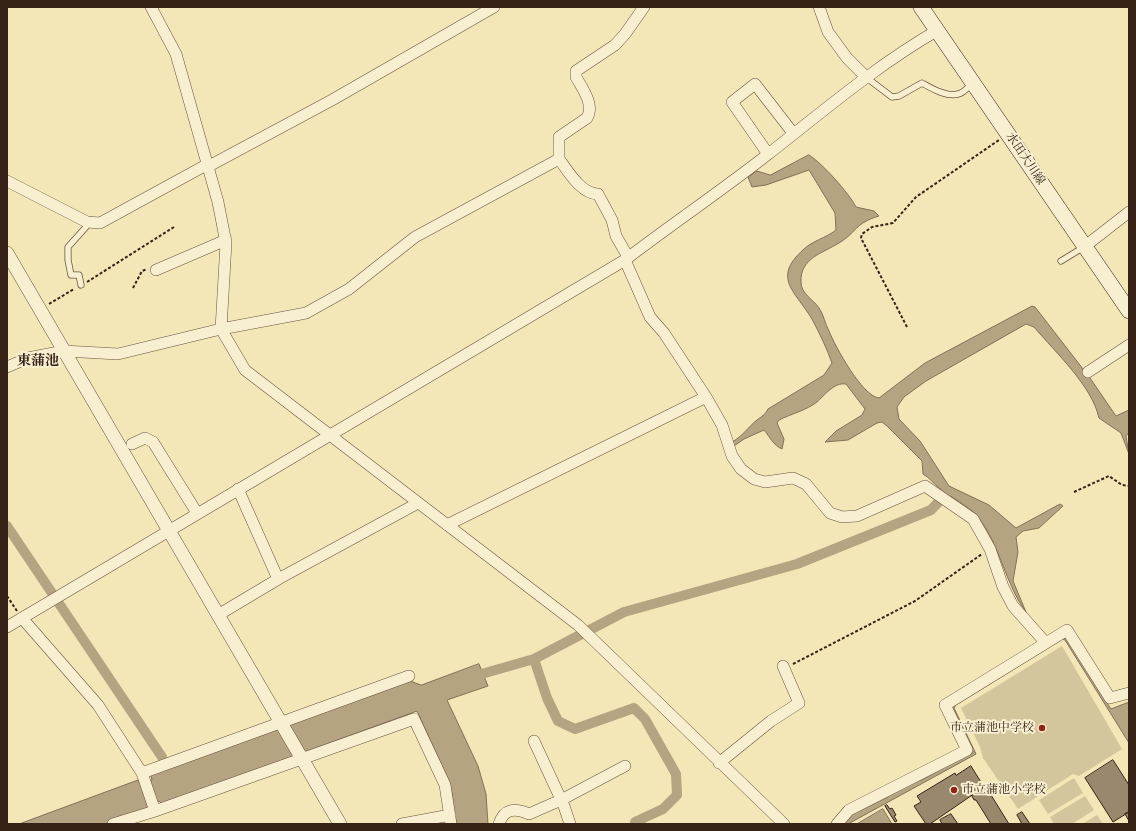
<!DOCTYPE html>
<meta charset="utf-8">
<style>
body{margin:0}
#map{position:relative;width:1136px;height:831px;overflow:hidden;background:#f4e7b7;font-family:"IM FELL French Canon",serif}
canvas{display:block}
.frame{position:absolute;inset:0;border:8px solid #372218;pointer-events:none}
</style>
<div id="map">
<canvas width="1136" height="831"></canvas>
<div class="frame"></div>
</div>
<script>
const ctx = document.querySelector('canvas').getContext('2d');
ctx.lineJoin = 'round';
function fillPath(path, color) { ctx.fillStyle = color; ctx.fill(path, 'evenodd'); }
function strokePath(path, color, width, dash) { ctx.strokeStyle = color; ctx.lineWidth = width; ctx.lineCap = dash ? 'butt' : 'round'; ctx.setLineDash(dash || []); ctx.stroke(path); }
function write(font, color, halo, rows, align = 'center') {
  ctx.font = font + ' "IM FELL French Canon","Noto Serif JP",serif'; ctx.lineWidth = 4; ctx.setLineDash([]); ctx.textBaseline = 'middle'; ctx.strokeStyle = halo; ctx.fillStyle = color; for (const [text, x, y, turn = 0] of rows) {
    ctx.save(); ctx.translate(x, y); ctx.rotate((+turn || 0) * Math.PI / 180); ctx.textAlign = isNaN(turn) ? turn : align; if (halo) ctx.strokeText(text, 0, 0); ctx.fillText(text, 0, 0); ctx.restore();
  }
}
fillPath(new Path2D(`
 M1062 646 1122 749 1079 776 1073 774 1018 809 983 758 980 747 961 708Z
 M1074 778 1083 793 1048 814 1039 800Z
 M1085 796 1094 810 1072 824H1054L1050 817Z
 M1097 815 1103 824H1082Z`), '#d4c69c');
const water = new Path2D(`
 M809 155C822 163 849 193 856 207L874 211 879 216C855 223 856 233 839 243 823 253 800 258 801 282 801 294 813 299 819 308 824 315 825 324 829 331 835 346 862 396 879 398L925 363 1032 306 1035 307 1090 378 1116 416 1129 410V432L1126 436 1129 454 1121 433 1099 418C1092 386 1056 353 1034 327L1026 324 926 381 904 397 897 407 899 419 920 441 949 486 989 505 1016 528 1060 504 1063 506 1039 528 1023 531 1016 537 1018 552 1013 581 1026 612C1005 584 1000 544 978 517 968 505 951 498 939 488 933 483 930 478 923 474L922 461 887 426 882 422 877 423 848 440 825 442 836 431 862 415 865 409 846 384C834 382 824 396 817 402 807 410 791 414 779 420L777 423 784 439 782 449C773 445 770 437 764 430L744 439 734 446 732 442C743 436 748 427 757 420 762 416 765 415 768 409L824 375 832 363C827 349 820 334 813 321 797 292 770 279 804 249 812 241 826 238 836 230L835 213 809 170 766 185 752 187 748 177 757 171 770 175Z
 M1061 637 1067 639 1111 709 1129 702V743L1065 640 1063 639 956 705 954 708 976 754 848 824H844L849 816 888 797 890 793 916 778 920 781 973 752 951 707Z
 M479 664 488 686 447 700 478 766 486 794 488 824H455L452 794 448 779 417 711 162 804 159 801 147 805 149 809 107 824H19L138 780 140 784 152 780 151 775 410 681 421 685Z
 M883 809 892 824H857Z`);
fillPath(water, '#b4a481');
strokePath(water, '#827057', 1);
strokePath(new Path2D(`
 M7 526 162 757
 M534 659 547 698 558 721 575 729 634 708 645 719 676 774 677 795 663 809 635 822
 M471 677 534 659 624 612 797 564 931 510 947 493`), '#b4a481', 10);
const building = new Path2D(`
 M1113 760 1129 785V812L1113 822 1085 778Z
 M971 766 984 787 930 824H926L914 806 921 802 917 796 955 773 956 775Z
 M989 783 995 792 991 795 1009 824H991L976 800H974L972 796Z
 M887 805 890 809 892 808 896 815 894 816 897 821 895 822 885 806Z
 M1022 812 1030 824H1022L1017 815Z
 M1129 812V821L1125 814Z
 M951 814 958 824H942L940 820Z`);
fillPath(building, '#99886b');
strokePath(building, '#372218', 1);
const service = new Path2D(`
 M867 78 892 97 899 96 922 83C931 88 949 99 961 93 965 91 969 86 973 83
 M1061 261 1084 247
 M81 285 79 275H71L68 260V247L86 227 87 222`);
const minor = new Path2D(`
 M151 7 176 54 218 202 226 243 221 329 245 370 578 625 784 824
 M819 7 828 32 847 58 867 78
 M768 154 732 102 755 84 793 133
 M559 159C568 171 581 194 598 194L612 220 616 236 628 257
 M209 166 332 100 494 7
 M7 181 87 222 100 223 208 164
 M1084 247 1129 212
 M625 260C672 224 721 191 767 155 822 112 877 65 938 30
 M156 270 226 240
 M7 367 28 358 64 351 118 354 221 329 306 313 349 289 415 237 559 159V137L587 118C595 105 582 88 576 77V71L615 45 625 34 644 7
 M1088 372 1129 345
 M132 444 145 438 153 442 197 513
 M238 489 278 579
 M447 525 706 397
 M218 615 280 578 418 503
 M22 618 98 705 142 773 155 811
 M7 627 625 260 650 317 664 333 706 397 722 425 732 456 741 469 754 479 765 482 793 478 806 484 830 513 842 517 857 516 925 486 973 519 990 549 1003 587 1013 606 1045 642
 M534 741 564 806 570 824
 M719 763 771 721 799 703 783 666
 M142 773 409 676
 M113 824 155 811 414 719 445 785 451 824
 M402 824 450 815
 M499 824C504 808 515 808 529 814L561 800 625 766
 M837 824 849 810 967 750 945 705 1067 630 1110 698 1129 693`);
const tertiary = new Path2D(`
 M7 253 340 824`);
const secondary = new Path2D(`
 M921 7 1129 311`);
strokePath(service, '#665340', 7);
strokePath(minor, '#665340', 12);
strokePath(tertiary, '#665340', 14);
strokePath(secondary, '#372218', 16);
strokePath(new Path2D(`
 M87 282 174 227
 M133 288 142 271 147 269
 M49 304 74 289
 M907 327 861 238 862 234 872 227 893 223 916 197 999 140
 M1074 492 1109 476 1122 485 1129 486
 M7 596 17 611
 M793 664 915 601 982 554`), '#372218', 2, [3, 2]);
strokePath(service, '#f8efd0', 5.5);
strokePath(minor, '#f8efd0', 11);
strokePath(tertiary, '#f8efd0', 13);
strokePath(secondary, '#f8efd0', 15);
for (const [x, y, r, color] of [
 [1042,728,4,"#8f2418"],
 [954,790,4,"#8f2418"]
]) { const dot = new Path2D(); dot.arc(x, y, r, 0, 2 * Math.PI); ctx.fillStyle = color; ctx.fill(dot); strokePath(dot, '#f8efd0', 1.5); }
write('12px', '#372218', '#f8efd0', [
 ["水田大川線",1025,159,56]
]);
write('12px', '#372218', '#f8efd0', [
 ["市立蒲池中学校",1034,728],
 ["市立蒲池小学校",962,790,"left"]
], 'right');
write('bold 14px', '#372218', '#f8efd0', [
 ["東蒲池",38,362]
]);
</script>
